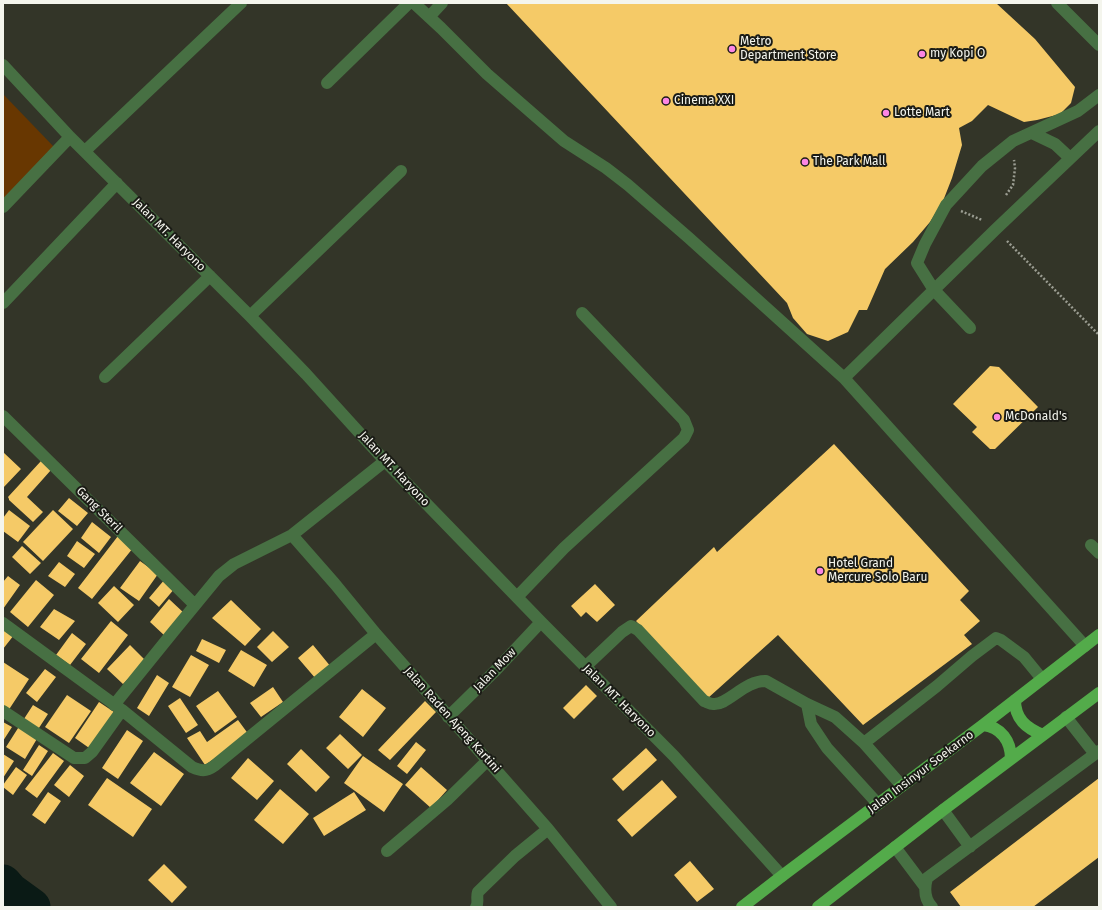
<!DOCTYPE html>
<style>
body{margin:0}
#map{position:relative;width:1102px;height:910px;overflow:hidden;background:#333528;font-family:"Fira Sans",sans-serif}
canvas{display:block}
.frame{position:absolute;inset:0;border:4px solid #f4f5ed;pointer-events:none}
</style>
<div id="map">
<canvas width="1102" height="910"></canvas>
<div class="frame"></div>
</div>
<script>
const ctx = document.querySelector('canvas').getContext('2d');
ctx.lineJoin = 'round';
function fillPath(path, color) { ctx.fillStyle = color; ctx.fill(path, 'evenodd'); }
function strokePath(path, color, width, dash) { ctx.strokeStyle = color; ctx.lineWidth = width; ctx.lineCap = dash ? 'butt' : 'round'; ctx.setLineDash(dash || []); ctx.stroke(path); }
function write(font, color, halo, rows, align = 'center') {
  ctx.font = font + ' "Fira Sans",sans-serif'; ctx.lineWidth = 4; ctx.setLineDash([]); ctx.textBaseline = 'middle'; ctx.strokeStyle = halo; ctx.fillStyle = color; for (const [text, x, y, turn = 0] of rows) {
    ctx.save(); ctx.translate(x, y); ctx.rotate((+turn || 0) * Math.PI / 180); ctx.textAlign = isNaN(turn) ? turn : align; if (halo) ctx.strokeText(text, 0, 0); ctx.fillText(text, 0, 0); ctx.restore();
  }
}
fillPath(new Path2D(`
 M3 94 54 147 3 199Z`), '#683701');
strokePath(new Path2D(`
 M3 883 10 891 32 907`), '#0a1a15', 37);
fillPath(new Path2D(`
 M506 3H996L1035 39 1075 87 1071 103 1060 114 1037 120 1024 122 988 105 972 121 959 128 962 145 952 178 943 201 930 222 913 242 885 269 867 310H859L848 332 828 341 807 334 793 318 787 303Z
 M990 366 999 367 1038 407 995 449H990L972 432 977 427 953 404Z
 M834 444 969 591 960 600 980 621 964 635 972 644 863 725 778 635 708 698 636 621 714 547 717 552Z
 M3 452 21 469 3 488Z
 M41 461 51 470 27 497 43 512 33 522 9 500V499L8 497Z
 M69 498 88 513 77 526 58 511Z
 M9 510 30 526 18 542 3 531V518Z
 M53 510 73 529 43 561 23 542Z
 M92 522 111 537 99 553 81 538Z
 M118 536 133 548 92 599 78 588Z
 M77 541 95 554 84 568 67 556Z
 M22 546 41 563 30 574 12 557Z
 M140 561 158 574 139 601 120 588Z
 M59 562 75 574 65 587 48 576Z
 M8 576 20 585 3 609V582Z
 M165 579 175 588 159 607 149 598Z
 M36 580 54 595 28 627 10 612Z
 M595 584 615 605 597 622 586 612 581 617 571 606Z
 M114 586 134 605 118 622 98 603Z
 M169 599 185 614 165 636 150 622Z
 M231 600 261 629 245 646 212 618Z
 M54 609 75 621 59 640 40 627Z
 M111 621 128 635 99 673 81 659Z
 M3 626 14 635 3 649Z
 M273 631 289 647 272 662 257 647Z
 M72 633 86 644 70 665 56 655Z
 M202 639 226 650 219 663 196 651Z
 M130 645 146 661 123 684 107 669Z
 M313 645 331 667 316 679 298 658Z
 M241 650 267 665 254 687 228 671Z
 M191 655 209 665 190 697 172 687Z
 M3 662 29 679 8 711 3 708Z
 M45 669 56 677 37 702 26 693Z
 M157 675 169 683 149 716 137 708Z
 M586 685 597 696 574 719 563 708Z
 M273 687 283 702 261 717 250 703Z
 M362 689 386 708 363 737 339 717Z
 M218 691 237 717 215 733 196 706Z
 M67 695 91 711 69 743 45 727Z
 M180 698 198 725 186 733 168 706Z
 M425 701 436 712 390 760 378 750Z
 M99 702 117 714 92 750 75 738Z
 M33 705 48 714 37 731 22 722Z
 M238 720 249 735 205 765 187 738 200 731 207 742Z
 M3 722 12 727 3 741Z
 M20 725 38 737 25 759 6 747Z
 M127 730 143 741 118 779 102 768Z
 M340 734 362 755 348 769 326 748Z
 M416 742 426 750 407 774 397 766Z
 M39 745 48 751 32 776 23 770Z
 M646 748 657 760 623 791 612 779Z
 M301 749 330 777 316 792 287 764Z
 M154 752 184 774 161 806 130 783Z
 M53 753 64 761 37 798 25 789Z
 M3 754 14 761 3 778Z
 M363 756 403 784 384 812 344 783Z
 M248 758 274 781 257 800 231 778Z
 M70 765 84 776 69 797 54 785Z
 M16 767 27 775 13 795 3 787V785Z
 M421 767 447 790 431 808 405 785Z
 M107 778 152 809 133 837 88 805Z
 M1099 778V857L1033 907H961L950 892Z
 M662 780 677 797 632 837 617 820Z
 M280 789 309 814 283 844 254 820Z
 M48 792 61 801 45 824 32 815Z
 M354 792 366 810 324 836 313 818Z
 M690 861 714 889 697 902 674 875Z
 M164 864 187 887 172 903 148 880Z`), '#f5ca67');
strokePath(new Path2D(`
 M1006 195 1013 185 1015 168 1014 160
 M961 211 982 220
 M1007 241 1099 335`), '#9b9d92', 2.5, [2, 2]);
strokePath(new Path2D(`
 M414 3 441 28 487 74 564 141 606 168 628 185 689 238 844 378 1085 646
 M1057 3 1099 45
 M429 17 442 3
 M3 65 70 137 250 316 306 374 385 461 541 622 674 756 782 876
 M327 83 409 3
 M1032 133 1055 144 1070 158
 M85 151 241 3
 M3 207 70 137
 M3 303 117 183
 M250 316 401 171
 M970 328 934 290 917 263 925 244 946 205 982 166 1013 141 1078 111 1099 95
 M105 377 210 276
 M844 378 995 230 1099 131
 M3 416 195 605
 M292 535 335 584 376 634 548 829 611 907
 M1091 545 1099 553
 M517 597 564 548 684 438 688 430 684 420 582 313
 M3 623 122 710 192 767C201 771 206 772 214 766L376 634
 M585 667 622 632 631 626 638 630 704 701C707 702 710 704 713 704 727 706 745 680 766 681L807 704 835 717 864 743 902 786
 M807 704 811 724 827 748 878 804
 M114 705 173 632 219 576 234 564 292 535 385 461
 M3 711 74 758H85L92 752 122 710
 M448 717 496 670 541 622
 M1066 717 1095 754
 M864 743 937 686 972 656 996 638 1001 640 1024 657 1042 679
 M943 810 970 847
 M895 847 925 887
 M387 851 447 800 488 760
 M476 907C479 903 476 897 478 892L515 856 548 829
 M932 907C924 899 924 889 927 878L1099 751`), '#477043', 12);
strokePath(new Path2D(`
 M1015 700C1015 719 1026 728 1043 735
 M983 725C1001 727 1011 741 1011 759
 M742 907 782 876 983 725 1099 635
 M818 907 943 810 1099 693`), '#53ab4a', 12);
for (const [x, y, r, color] of [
 [732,49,4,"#fc86e3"],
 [922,54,4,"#fc86e3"],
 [666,101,4,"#fc86e3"],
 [886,113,4,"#fc86e3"],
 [805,162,4,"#fc86e3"],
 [997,417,4,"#fc86e3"],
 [820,571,4,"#fc86e3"]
]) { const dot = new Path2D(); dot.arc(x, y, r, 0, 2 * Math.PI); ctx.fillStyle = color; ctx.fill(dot); strokePath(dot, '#1b1c16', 1.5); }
write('12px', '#f4f5ed', '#1b1c16', [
 ["Metro",740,42],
 ["Department Store",740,56],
 ["my Kopi O",930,54],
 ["Cinema XXI",674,101],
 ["Lotte Mart",894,113],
 ["The Park Mall",813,162],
 ["McDonald's",1005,417],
 ["Hotel Grand",828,564],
 ["Mercure Solo Baru",828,578]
], 'left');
write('12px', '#f4f5ed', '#1b1c16', [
 ["Jalan MT. Haryono",169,235,45],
 ["Jalan MT. Haryono",394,469,47],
 ["Gang Steril",99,510,45],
 ["Jalan Mow",495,670,-46],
 ["Jalan MT. Haryono",619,701,45],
 ["Jalan Raden Ajeng Kartini",452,720,48],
 ["Jalan Insinyur Soekarno",921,772,-37]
]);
</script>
